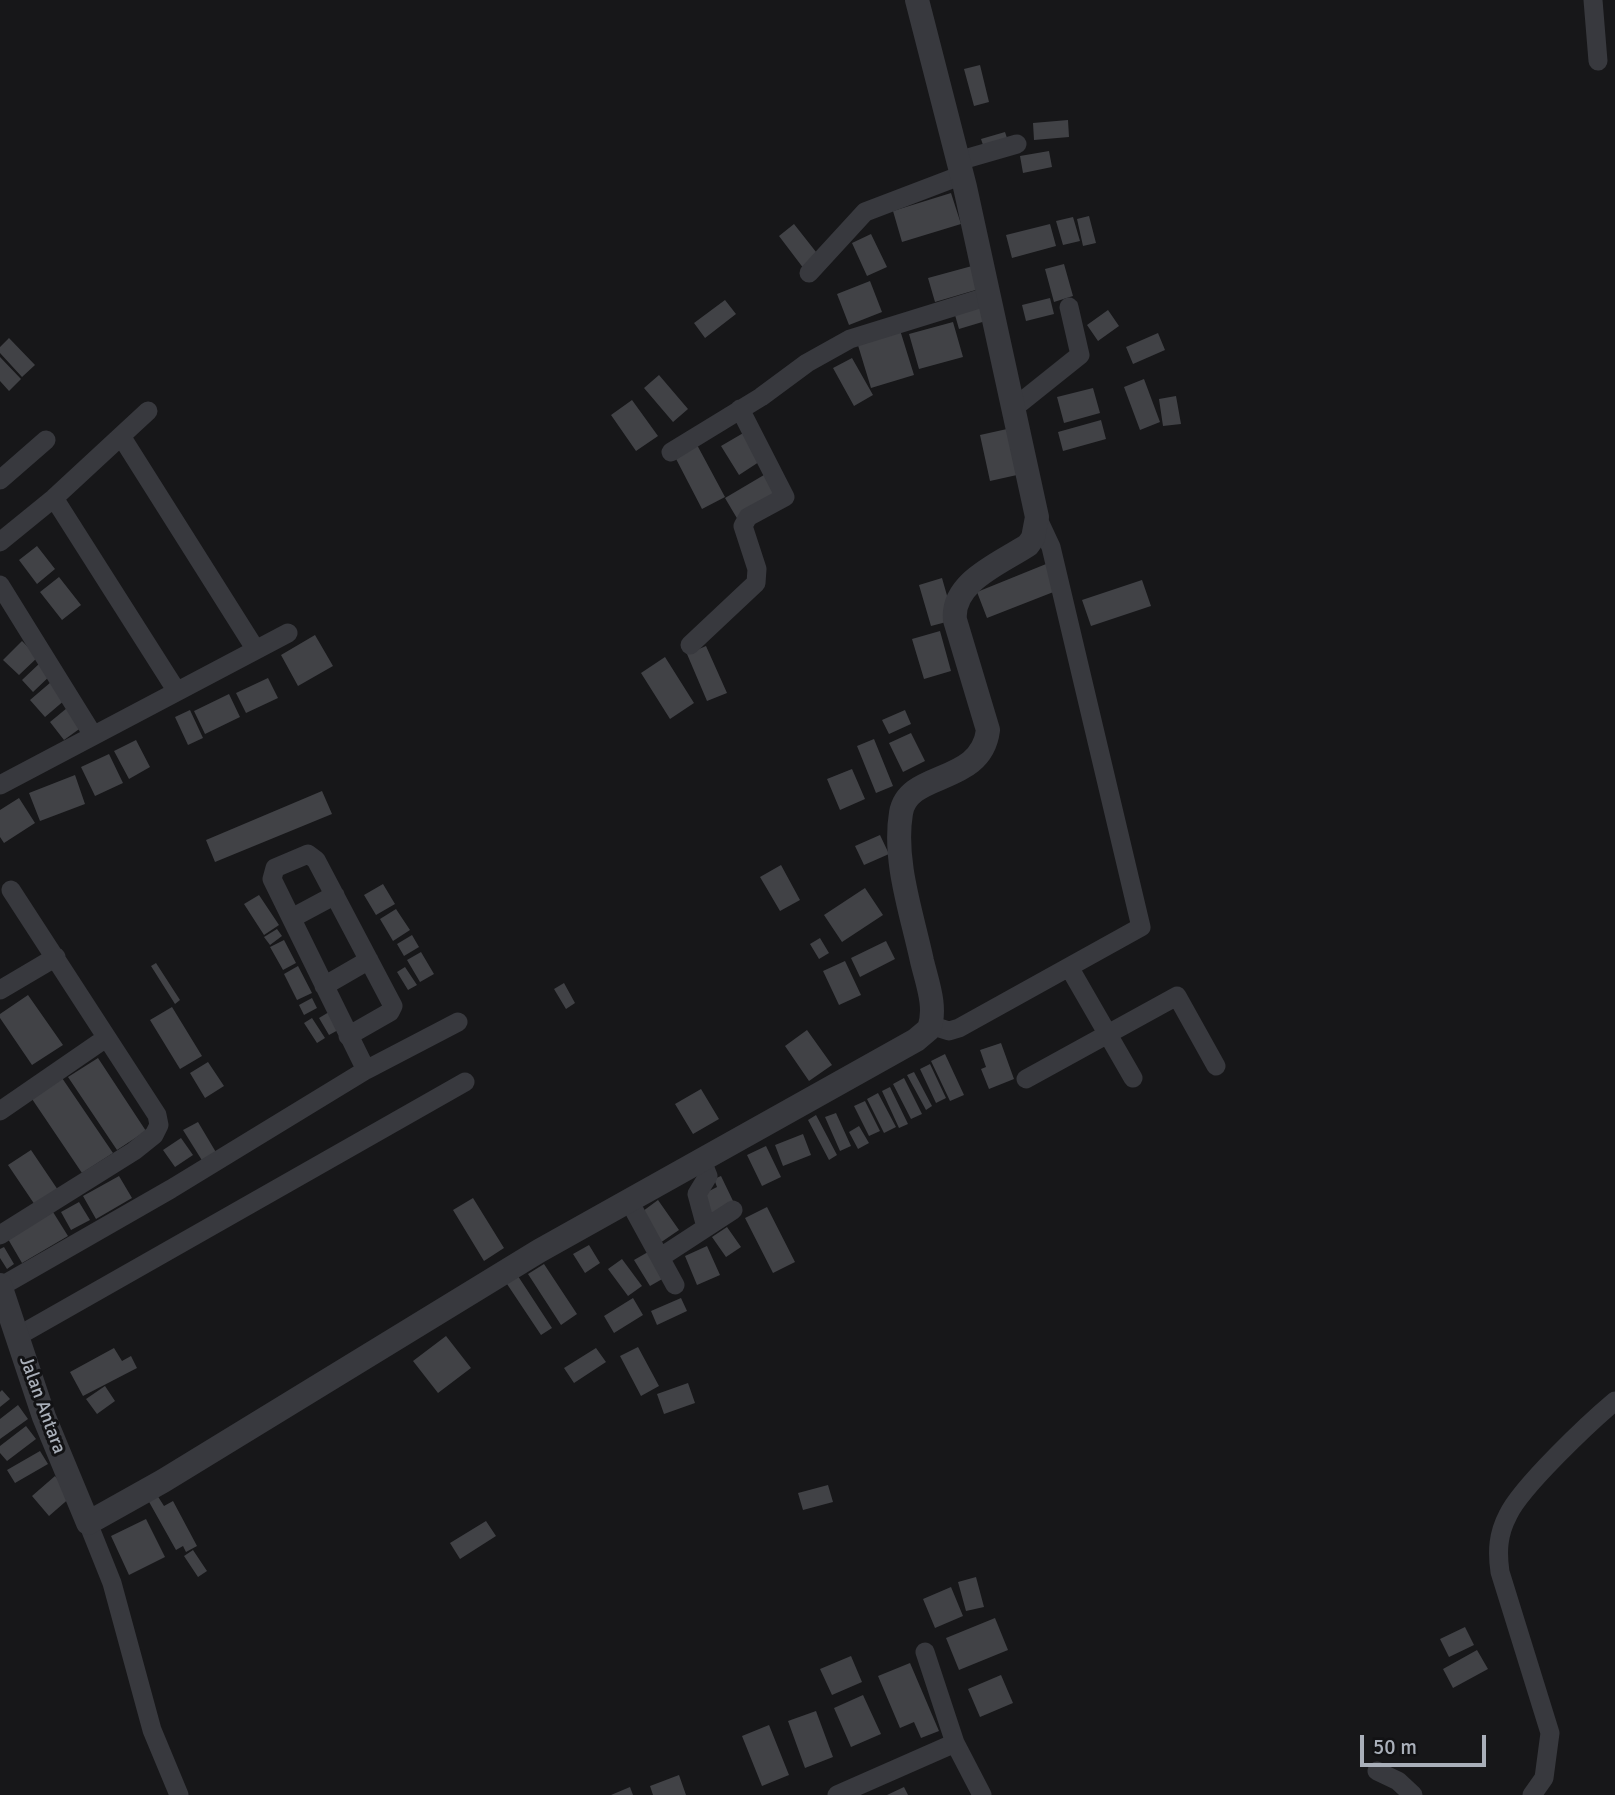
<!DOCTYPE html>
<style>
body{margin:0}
#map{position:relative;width:1615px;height:1795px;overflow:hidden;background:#171719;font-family:Signika,sans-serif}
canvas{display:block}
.scale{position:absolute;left:1360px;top:1735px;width:126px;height:32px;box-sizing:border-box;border:4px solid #a9afb9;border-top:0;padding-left:9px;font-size:21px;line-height:24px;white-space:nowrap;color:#a9afb9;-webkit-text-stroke:5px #121214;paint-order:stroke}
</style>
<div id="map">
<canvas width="1615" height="1795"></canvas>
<div class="scale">50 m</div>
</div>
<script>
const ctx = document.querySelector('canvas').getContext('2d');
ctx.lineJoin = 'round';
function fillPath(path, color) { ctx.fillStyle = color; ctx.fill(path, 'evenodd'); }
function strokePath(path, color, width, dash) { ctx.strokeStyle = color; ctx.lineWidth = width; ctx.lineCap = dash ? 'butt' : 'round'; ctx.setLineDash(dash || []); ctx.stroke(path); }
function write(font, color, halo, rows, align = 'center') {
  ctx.font = font + ' Signika,sans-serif'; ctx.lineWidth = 6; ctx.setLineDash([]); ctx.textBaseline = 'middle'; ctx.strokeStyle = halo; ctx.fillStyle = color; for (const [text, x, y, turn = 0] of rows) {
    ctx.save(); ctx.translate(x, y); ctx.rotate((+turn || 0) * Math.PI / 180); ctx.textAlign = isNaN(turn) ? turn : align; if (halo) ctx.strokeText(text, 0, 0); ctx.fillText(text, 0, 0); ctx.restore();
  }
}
fillPath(new Path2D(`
 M980 65 989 102 974 106 964 69Z
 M1068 120 1069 137 1034 140 1033 123Z
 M1005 132 1008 141 984 148 981 139Z
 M1049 151 1052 167 1023 173 1020 156Z
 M951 193 961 224 902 242 893 211Z
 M1089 216 1096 243 1083 246 1077 219Z
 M1073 217 1080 241 1063 245 1056 221Z
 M794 224 820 257 804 269 779 236Z
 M1050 224 1056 246 1012 258 1006 235Z
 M871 234 887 267 867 276 852 243Z
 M1064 264 1073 296 1054 302 1045 269Z
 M972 266 979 289 935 302 928 278Z
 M870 281 882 312 849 325 837 294Z
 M1050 298 1054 314 1026 321 1022 305Z
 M983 299 989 320 959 329 953 308Z
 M725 300 736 314 705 338 694 323Z
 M1108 310 1119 326 1098 341 1087 325Z
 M953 322 963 357 919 369 909 334Z
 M900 330 914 375 871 388 857 342Z
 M1158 333 1165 350 1133 364 1126 347Z
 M9 338 35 365 22 377 0 353V347Z
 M0 357 21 379 9 391 0 381Z
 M852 358 873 395 854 406 833 368Z
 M659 375 688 409 673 422 644 388Z
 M1144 379 1160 422 1140 430 1124 387Z
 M1093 388 1100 413 1064 423 1057 397Z
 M1176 396 1181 424 1163 426 1159 399Z
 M632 400 658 436 636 451 611 415Z
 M1101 420 1106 439 1063 451 1058 432Z
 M1016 427 1026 473 990 481 980 435Z
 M745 432 762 460 739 475 721 446Z
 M696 443 725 497 702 509 674 455Z
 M769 472 782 495 738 520 725 498Z
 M37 546 55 569 37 584 19 560Z
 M1051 562 1056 591 987 618 977 592Z
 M59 577 81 605 62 620 40 592Z
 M942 578 954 620 931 626 919 585Z
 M1142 580 1151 606 1091 626 1082 600Z
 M940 631 951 671 924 679 912 639Z
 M315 635 333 666 298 686 281 655Z
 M22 641 38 657 19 675 3 660Z
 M706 646 727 693 707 701 687 654Z
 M665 657 694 703 670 719 641 673Z
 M41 662 53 673 33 692 22 680Z
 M268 678 278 698 246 713 236 693Z
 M51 682 66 699 45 717 30 700Z
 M229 694 240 717 205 734 194 711Z
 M67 708 82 727 64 740 50 722Z
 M190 710 203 738 188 745 175 717Z
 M905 710 911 724 889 734 882 720Z
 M911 733 925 761 903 772 889 743Z
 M874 739 893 786 876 793 857 746Z
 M136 740 150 767 129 779 114 751Z
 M109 754 123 783 95 796 81 767Z
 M852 769 865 799 840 810 827 779Z
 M75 775 85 804 40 821 29 793Z
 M322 791 332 814 215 862 206 840Z
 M19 798 35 823 4 843 0 837V810Z
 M880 835 889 854 864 865 855 846Z
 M781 865 800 900 780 911 760 877Z
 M383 884 395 904 376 915 364 895Z
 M865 888 883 915 842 942 824 915Z
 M259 895 279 925 264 935 244 904Z
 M396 909 410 930 393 941 380 919Z
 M277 929 282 936 270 945 264 937Z
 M412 935 419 947 404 956 397 944Z
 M820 938 829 953 819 959 810 944Z
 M284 940 296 963 283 970 270 947Z
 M886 941 895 959 860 977 851 958Z
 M421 952 434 974 420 982 407 960Z
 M845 961 861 995 839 1005 823 971Z
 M156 963 180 1000 175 1004 151 966Z
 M298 966 312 993 297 1000 284 974Z
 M405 967 417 985 408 990 397 972Z
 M564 983 575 1003 566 1009 554 989Z
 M28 995 63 1045 32 1065 0 1018V1014Z
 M312 998 317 1008 304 1015 299 1005Z
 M172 1007 202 1056 180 1069 150 1020Z
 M329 1012 340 1029 329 1035 319 1018Z
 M312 1018 325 1038 317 1043 304 1023Z
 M807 1030 832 1065 809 1081 785 1046Z
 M1001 1043 1014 1079 989 1089 981 1069 986 1067 980 1050Z
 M945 1054 964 1095 950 1101 931 1061Z
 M98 1058 146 1131 117 1150 68 1077Z
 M208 1062 224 1086 205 1098 190 1073Z
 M930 1064 946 1098 936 1103 920 1069Z
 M914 1072 932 1106 926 1110 907 1075Z
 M60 1075 113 1153 82 1173 30 1096Z
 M904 1078 922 1114 911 1119 893 1084Z
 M890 1087 908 1124 899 1128 882 1091Z
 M701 1089 719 1119 693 1134 675 1104Z
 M878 1093 896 1127 884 1133 867 1099Z
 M865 1101 880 1131 869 1136 854 1106Z
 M836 1113 851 1146 840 1151 825 1117Z
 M816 1115 837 1155 829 1160 808 1120Z
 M198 1122 217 1154 203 1162 183 1130Z
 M859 1126 869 1143 858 1149 849 1132Z
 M803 1134 811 1155 783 1166 775 1145Z
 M181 1138 193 1155 175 1167 163 1150Z
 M766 1146 781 1177 762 1186 747 1155Z
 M31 1150 58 1190 35 1205 8 1165Z
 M119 1176 132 1198 96 1219 83 1196Z
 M721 1176 734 1203 711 1215 701 1195 717 1187 714 1179Z
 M473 1198 504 1248 484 1261 453 1210Z
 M658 1200 679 1230 660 1243 639 1214Z
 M79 1202 90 1220 71 1230 61 1212Z
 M767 1207 795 1262 773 1273 745 1218Z
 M53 1212 68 1236 22 1263 8 1239Z
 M727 1227 741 1247 726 1257 712 1237Z
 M589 1245 600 1263 585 1273 573 1254Z
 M707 1246 720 1275 697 1285 685 1256Z
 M4 1247 14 1264 7 1269 0 1258V1249Z
 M648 1252 664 1278 650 1286 634 1260Z
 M622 1259 642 1286 628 1296 608 1269Z
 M544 1264 577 1314 561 1325 528 1274Z
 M514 1270 552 1328 541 1335 503 1278Z
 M633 1298 643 1315 614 1333 604 1316Z
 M681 1298 687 1311 657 1325 651 1311Z
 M446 1336 471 1368 438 1393 413 1361Z
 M638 1347 659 1386 641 1396 620 1356Z
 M114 1348 122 1361 131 1356 137 1368 83 1396 70 1372Z
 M596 1348 606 1362 574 1383 564 1368Z
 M688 1383 695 1403 664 1414 657 1394Z
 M105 1386 115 1401 97 1414 86 1399Z
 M2 1390 10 1399 0 1407V1392Z
 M18 1405 28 1419 0 1439V1419Z
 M26 1426 36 1439 7 1461 0 1453V1446Z
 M40 1451 48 1464 15 1483 7 1470Z
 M55 1476 72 1496 49 1516 32 1496Z
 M828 1485 833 1502 803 1510 798 1493Z
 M157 1495 164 1506 173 1501 197 1546 186 1552 183 1546 176 1550 148 1500Z
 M146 1519 165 1557 129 1575 111 1536Z
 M486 1521 496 1536 460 1559 450 1543Z
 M193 1550 207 1571 198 1577 184 1556Z
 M976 1577 984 1607 966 1611 958 1582Z
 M951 1587 963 1616 935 1628 923 1599Z
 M995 1618 1008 1650 959 1670 946 1638Z
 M1465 1627 1474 1645 1449 1657 1440 1639Z
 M1477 1650 1488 1669 1453 1688 1443 1669Z
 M851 1656 862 1682 832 1695 820 1669Z
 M910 1663 939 1731 921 1738 914 1722 900 1728 878 1676Z
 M1001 1675 1013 1703 980 1717 968 1689Z
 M863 1695 881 1734 851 1747 834 1708Z
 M816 1711 833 1757 805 1768 788 1721Z
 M769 1725 789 1775 762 1786 742 1736Z
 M679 1775 686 1795H653L650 1786Z
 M630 1787 633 1795H611Z
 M904 1787 908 1795H887Z`), '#414246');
strokePath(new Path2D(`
 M1593 0 1598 61
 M958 161 1017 144
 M809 273 865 212 962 175
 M1015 407 1080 355 1069 307
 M121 436 256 650
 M671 452 761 397 807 363 850 339 989 296
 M0 480 46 440
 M54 498 176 690
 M0 542 54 498 148 411
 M0 585 93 735
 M690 645 756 583 757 569 743 526 748 517 785 497 740 409
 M0 785 288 633
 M292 918 335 895
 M1069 967 1133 1078
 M324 986 369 960
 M0 990 56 957
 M930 1025 949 1031 959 1028 1141 927 1051 547 1037 517
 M348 1036 390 1012 393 1006 316 860 308 854 275 868 272 879 366 1070
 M1026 1079 1177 996 1216 1066
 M0 1111 106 1038
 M702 1161 708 1176 697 1194 706 1227
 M629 1201 675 1285
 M0 1235 134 1151 154 1135 159 1125 157 1115 11 890
 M661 1257 733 1210
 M0 1287 171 1189 366 1070 458 1022
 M18 1336 465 1082
 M88 1523 112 1583 152 1730 179 1795
 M925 1652 955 1743 982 1795
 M1377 1771 1398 1781 1413 1795
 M837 1795 955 1743
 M1532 1795 1544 1778 1550 1733 1500 1572C1497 1551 1498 1534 1508 1515 1521 1487 1590 1422 1615 1401`), '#38393e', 19);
strokePath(new Path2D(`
 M0 1285 44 1417 88 1523 163 1481 539 1251 916 1040 929 1029C937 1007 927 982 922 961 912 914 893 861 901 813 908 770 981 786 988 730L955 620C951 582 1001 563 1028 545L1033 538 1037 517 965 187 917 0`), '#38393e', 24);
write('19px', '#a9afb9', '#121214', [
 ["Jalan Antara",42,1405,70]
]);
</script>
